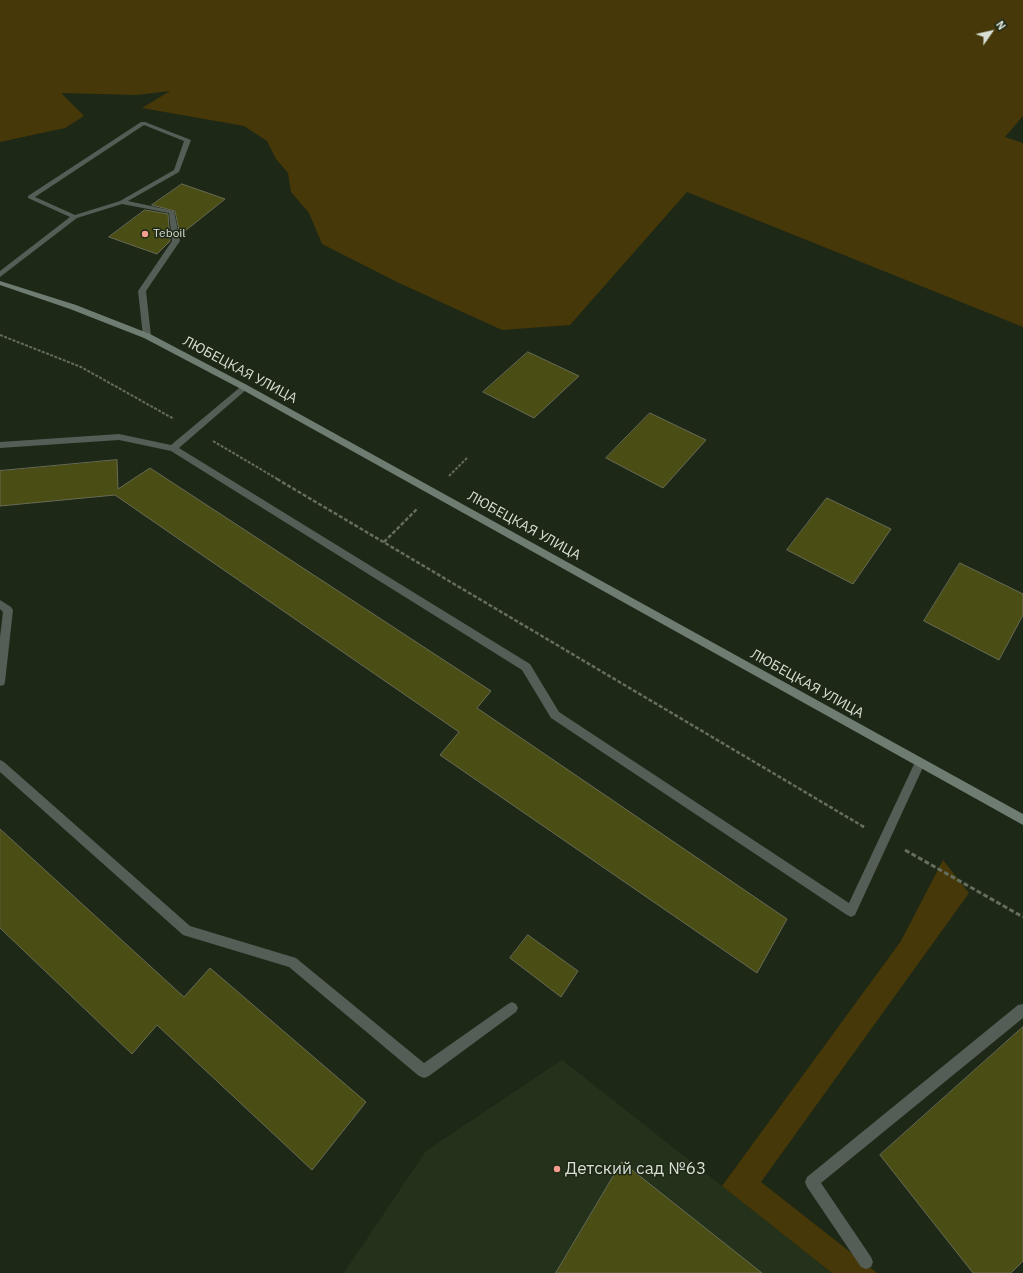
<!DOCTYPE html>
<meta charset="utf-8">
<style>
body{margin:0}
#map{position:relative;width:1023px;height:1273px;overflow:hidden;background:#1e2817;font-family:"IBM Plex Sans",sans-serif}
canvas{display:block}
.north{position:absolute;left:971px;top:12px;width:40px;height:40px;-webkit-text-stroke:3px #1e2817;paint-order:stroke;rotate:56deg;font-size:11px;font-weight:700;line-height:16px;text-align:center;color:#d8dfd4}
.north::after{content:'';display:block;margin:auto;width:14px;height:18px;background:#d8dfd4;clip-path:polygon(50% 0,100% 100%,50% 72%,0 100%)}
</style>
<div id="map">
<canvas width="1023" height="1273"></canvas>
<div class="north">N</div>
</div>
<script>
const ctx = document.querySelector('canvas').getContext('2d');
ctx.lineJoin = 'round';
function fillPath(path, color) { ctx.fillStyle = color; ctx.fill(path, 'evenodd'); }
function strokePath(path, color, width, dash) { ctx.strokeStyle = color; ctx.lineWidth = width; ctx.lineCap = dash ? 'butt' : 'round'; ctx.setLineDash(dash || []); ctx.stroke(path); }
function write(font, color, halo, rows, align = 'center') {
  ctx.font = font + ' "IBM Plex Sans",sans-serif'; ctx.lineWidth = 3; ctx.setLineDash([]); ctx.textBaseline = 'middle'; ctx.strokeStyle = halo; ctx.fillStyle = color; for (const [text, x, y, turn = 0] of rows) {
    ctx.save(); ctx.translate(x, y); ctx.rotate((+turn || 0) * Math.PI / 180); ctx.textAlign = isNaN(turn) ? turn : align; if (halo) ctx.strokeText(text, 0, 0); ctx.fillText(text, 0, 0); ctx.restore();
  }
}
fillPath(new Path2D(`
 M562 1060 722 1186 832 1273H344L426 1151Z`), '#24321b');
fillPath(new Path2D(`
 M0 0H1023V116L1005 137 1023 143V327L687 192 570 325 502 330 399 283 322 244 309 213 291 192 288 173 276 159 267 141 244 126 142 108 170 91 137 95 61 93 84 116 65 128 0 142Z
 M943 860 969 893 761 1182 877 1273H832L722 1186 901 941Z`), '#463808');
const building = new Path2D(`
 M182 184 225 199 180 235 175 211 152 205Z
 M145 210 168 214 170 241 157 254 109 237Z
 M528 352 579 376 534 418 483 392Z
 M650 413 706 440 663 488 606 458Z
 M117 460 118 489 150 468 491 691 477 708 787 919 757 973 440 755 459 732 115 495 0 506V471Z
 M827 498 891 529 853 584 787 550Z
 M960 563 1023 594V615L999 660 924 621Z
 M0 829 184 997 210 968 366 1102 312 1170 157 1025 132 1054 0 928Z
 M528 935 578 971 561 997 510 958Z
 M1023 1027V1261L1011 1273H973L880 1155Z
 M622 1162 762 1273H556Z`);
fillPath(building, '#4a4d14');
strokePath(building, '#686b55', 1);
strokePath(new Path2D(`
 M0 335 81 367 174 419
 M213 441 279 480
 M449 476 467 458`), '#646d5e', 2, [3, 1.5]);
strokePath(new Path2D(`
 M277 479 864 827
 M384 542 418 508`), '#646d5e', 2.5, [4, 2]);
strokePath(new Path2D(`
 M862 826 864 827
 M905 850 1023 917`), '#646d5e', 3, [5, 2.5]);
fillPath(new Path2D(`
 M141 122H145L191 140 179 172 128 201 174 211 180 241 146 291 151 336 147 338 143 336 138 291 172 241 169 213 122 204 77 218 0 277V271L70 217 28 198V196ZM144 125 184 141 174 170 120 201 75 215 35 197Z
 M244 384 247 385V389L179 448 530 664 559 712 849 903 916 760 920 758 924 760 925 763 855 915 851 917 847 915 551 718 522 670 171 451 119 440 0 448V442L119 434 171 445Z
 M0 600 11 607 13 610 5 682 4 685 0 686V637L3 612 0 609Z
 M0 760 4 762 190 926 296 958 424 1063 508 1004 512 1002 516 1004 518 1008 516 1012 429 1076 424 1078 419 1076 289 967 183 935 0 772Z
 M1023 1004V1018L821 1183 871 1257 873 1262 871 1267 866 1269 861 1267 807 1187 805 1182 807 1177 1018 1005Z`), '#545d56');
fillPath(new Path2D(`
 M0 281 76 305 150 334 247 385 1023 814V825L241 389 144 338 70 309 0 285Z`), '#6e7c72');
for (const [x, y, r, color] of [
 [145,234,4,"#f59d8f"],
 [557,1169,4,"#f59d8f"]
]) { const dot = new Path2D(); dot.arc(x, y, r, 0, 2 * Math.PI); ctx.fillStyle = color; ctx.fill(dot); strokePath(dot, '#1e2817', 1.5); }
write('12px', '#d8dfd4', '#1e2817', [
 ["Teboil",153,234]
], 'left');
write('14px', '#d8dfd4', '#1e2817', [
 ["ЛЮБЕЦКАЯ УЛИЦА",240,370,28],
 ["ЛЮБЕЦКАЯ УЛИЦА",524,526,29],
 ["ЛЮБЕЦКАЯ УЛИЦА",807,684,29]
]);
write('17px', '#d8dfd4', '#1e2817', [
 ["Детский сад №63",565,1169]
], 'left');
</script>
